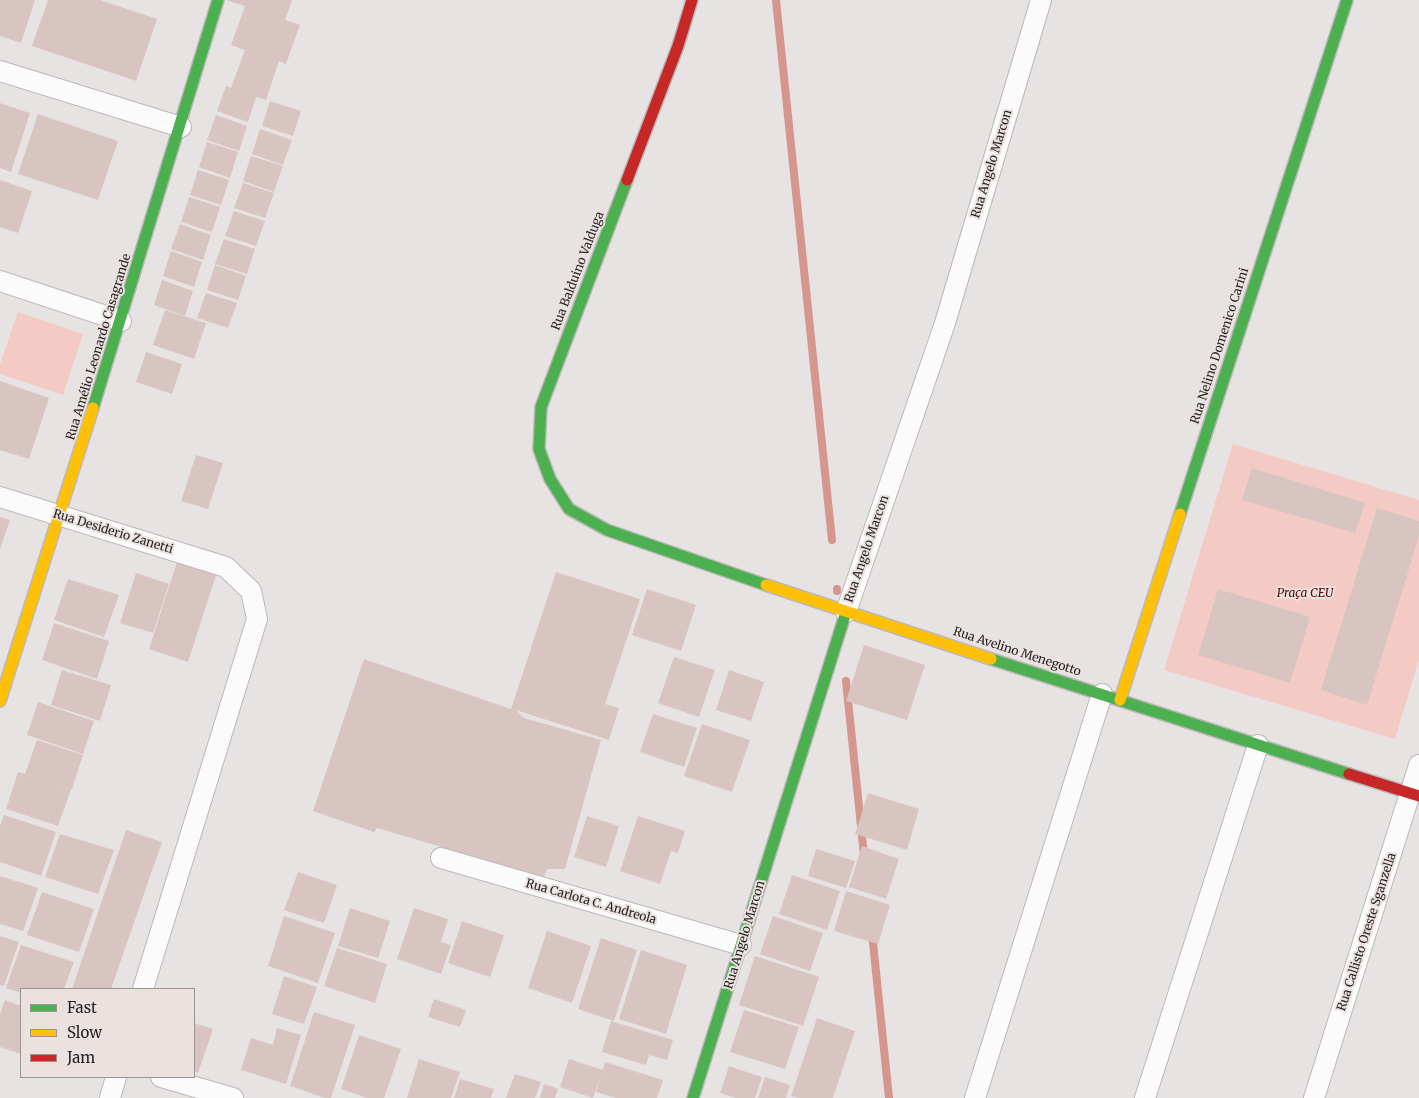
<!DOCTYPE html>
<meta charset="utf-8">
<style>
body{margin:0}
#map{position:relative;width:1419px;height:1098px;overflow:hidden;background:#e8e3e3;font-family:Merriweather,serif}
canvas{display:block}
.legend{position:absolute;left:20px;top:988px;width:175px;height:90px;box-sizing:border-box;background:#ebe2e0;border:1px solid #9b9493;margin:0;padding:6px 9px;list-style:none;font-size:15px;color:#231f1f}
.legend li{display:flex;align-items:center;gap:10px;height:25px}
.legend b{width:25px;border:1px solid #9b9493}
</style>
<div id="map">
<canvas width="1419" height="1098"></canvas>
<ul class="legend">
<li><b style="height:6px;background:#4caf50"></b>Fast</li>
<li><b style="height:6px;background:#ffc107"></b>Slow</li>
<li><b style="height:6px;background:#c62828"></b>Jam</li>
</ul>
</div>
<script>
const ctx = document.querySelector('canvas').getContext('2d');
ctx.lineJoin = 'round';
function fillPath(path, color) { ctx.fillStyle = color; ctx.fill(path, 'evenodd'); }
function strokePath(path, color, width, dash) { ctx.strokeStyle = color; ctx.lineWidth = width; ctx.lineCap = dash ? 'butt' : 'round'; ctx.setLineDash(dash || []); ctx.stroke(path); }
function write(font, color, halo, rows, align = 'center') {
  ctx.font = font + ' Merriweather,serif'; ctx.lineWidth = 4; ctx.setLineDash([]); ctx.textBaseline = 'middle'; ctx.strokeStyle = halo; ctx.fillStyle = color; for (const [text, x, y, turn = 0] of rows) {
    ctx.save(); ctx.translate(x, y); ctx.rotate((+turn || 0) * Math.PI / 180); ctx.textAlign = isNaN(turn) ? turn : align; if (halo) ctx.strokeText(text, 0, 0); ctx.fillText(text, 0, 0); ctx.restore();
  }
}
fillPath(new Path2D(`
 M18 312 83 334 63 395 0 374V364Z
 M1233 444 1419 500V659L1395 739 1164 670Z`), '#f3cac4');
strokePath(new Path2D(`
 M776 0 832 540
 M837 589V591
 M846 681 864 855
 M872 933 889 1098`), '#d4968d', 8);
fillPath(new Path2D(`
 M0 0H35L21 43 0 36Z
 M48 0H100L157 19 136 81 32 46Z
 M226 0H292L285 20 300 25 286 64 279 61 266 100 256 97 248 122 217 111 226 86 231 88 245 50 231 45 245 6Z
 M270 101 301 111 293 136 262 126Z
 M0 103 30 113 11 172 0 168Z
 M38 114 118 141 98 200 18 174Z
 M216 115 247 126 239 151 207 140Z
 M260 129 292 140 283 165 252 154Z
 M207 142 238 152 230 178 199 167Z
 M251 156 283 166 274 192 243 181Z
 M198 170 229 180 221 205 190 195Z
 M0 180 32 191 18 233 0 227Z
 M243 183 274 193 265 218 234 208Z
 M189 197 220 207 212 232 181 222Z
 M234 211 265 221 256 246 225 236Z
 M180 224 211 235 203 260 171 249Z
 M224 239 255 249 247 274 215 264Z
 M171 251 202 262 194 287 163 276Z
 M215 265 246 276 238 300 207 290Z
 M162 280 193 291 185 316 154 305Z
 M206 293 237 303 228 328 197 318Z
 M165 310 206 323 194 359 153 345Z
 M146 352 182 364 172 394 136 382Z
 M0 381 49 398 29 459 0 450Z
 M196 455 223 463 208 509 181 501Z
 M1252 468 1365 503 1355 533 1242 500Z
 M1377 508 1419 521V536L1367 705 1321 690Z
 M0 517 10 520 0 549Z
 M177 562 216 575 188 662 149 649Z
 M556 572 640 599 605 704 619 708 609 740 516 710 524 718 601 740 565 869H547L544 877 377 828 374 832 313 811 364 659 511 709Z
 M136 573 169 584 153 633 120 623Z
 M68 579 119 595 104 637 54 620Z
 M647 589 696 605 681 651 632 635Z
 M1218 589 1310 617 1290 683 1198 655Z
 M54 623 109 641 97 679 42 660Z
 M864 645 925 665 907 720 846 701Z
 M674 657 715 670 699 717 658 703Z
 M62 670 111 685 100 721 51 705Z
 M729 670 764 682 751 721 716 710Z
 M38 702 94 721 83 754 27 735Z
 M653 714 697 728 684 767 640 752Z
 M702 724 750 740 732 792 684 776Z
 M37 740 83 755 72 789 46 781 71 789 58 826 6 809 18 772 25 774Z
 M868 793 919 809 907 850 855 834Z
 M4 815 56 832 41 876 0 862V826Z
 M587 816 619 826 606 867 574 857Z
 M638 816 685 831 678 853 671 851 660 884 620 871Z
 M126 830 162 842 111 989H72Z
 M60 834 114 850 98 894 45 877Z
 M862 846 899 859 886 899 849 887Z
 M816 849 855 861 846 888 808 876Z
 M298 872 337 885 324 923 284 910Z
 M792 875 840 891 827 930 779 914Z
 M0 876 38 888 23 931 0 924Z
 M846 891 890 905 878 944 834 931Z
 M42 892 94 909 79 952 27 935Z
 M350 908 390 921 378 958 338 946Z
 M414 908 448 919 441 942 451 945 441 974 397 959Z
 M284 916 335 933 318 983 268 966Z
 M773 916 823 933 810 971 760 954Z
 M462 921 504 935 490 977 448 963Z
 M547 931 591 946 572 1003 528 988Z
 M0 936 19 942 4 986 0 985Z
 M601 938 637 950 614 1021 578 1009Z
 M21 945 74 962 64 989H21V993L6 988Z
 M337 948 387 964 375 1003 324 986Z
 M641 950 687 965 666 1034 619 1019Z
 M755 956 819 977 803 1026 739 1005Z
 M284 976 317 987 304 1024 272 1014Z
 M434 999 466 1010 460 1027 428 1017Z
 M5 1000 21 1006V1054L0 1047V1014Z
 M744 1010 799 1027 785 1069 730 1052Z
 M314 1012 355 1025 331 1098H325L290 1086Z
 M817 1018 855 1031 833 1098H798L791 1096Z
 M611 1021 673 1040 667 1060 649 1055 646 1065 602 1052Z
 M194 1023 213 1029 198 1073 194 1071Z
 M277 1028 301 1035 286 1084 241 1070 251 1038 273 1045Z
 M359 1035 401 1049 384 1098H367L341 1089Z
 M419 1059 460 1072 451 1098H407Z
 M569 1059 603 1070 605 1062 663 1080 657 1098H616L596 1092 602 1072 593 1098 560 1087Z
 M729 1066 762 1077 755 1098H736L720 1093Z
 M515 1074 541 1082 535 1098H506Z
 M765 1077 790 1085 786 1098H758Z
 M460 1079 494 1089 491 1098H454Z
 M544 1084 558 1089 555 1098H540Z`), '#d8c5c2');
const street = new Path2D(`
 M0 71 181 127
 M0 281 121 321
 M0 497 226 567 251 591 257 619 143 989
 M846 612 945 323 1041 0
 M441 858 741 945
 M161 1077 233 1098
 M110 1098 116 1077
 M975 1098 1102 694
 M1145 1098 1258 745
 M1314 1098 1419 765`);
const fast = new Path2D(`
 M627 180 541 407 539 449 550 479 569 509 607 530 766 585
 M93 408 218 0
 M1180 514 1347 0
 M991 659 1349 774
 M693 1098 846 612`);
const slow = new Path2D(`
 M766 585 991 659
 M1120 700 1180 514
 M0 701 93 408`);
const jam = new Path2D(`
 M627 180 678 46 692 0
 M1349 774 1419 796`);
strokePath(street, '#bbb8b7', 22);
strokePath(fast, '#bbb8b7', 14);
strokePath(slow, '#bbb8b7', 14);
strokePath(jam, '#bbb8b7', 14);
strokePath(street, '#fcfbfb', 20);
strokePath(fast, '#4caf50', 11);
strokePath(slow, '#ffc107', 11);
strokePath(jam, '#c62828', 11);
write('12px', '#231f1f', '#ebe2e0', [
 ["Rua Angelo Marcon",992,164,-73],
 ["Rua Balduino Valduga",578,271,-69],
 ["Rua Nelino Domenico Carini",1220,346,-72],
 ["Rua Amélio Leonardo Casagrande",99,347,-73],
 ["Rua Desiderio Zanetti",113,532,17],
 ["Rua Angelo Marcon",867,549,-71],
 ["Rua Avelino Menegotto",1017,652,18],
 ["Rua Carlota C. Andreola",591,902,16],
 ["Rua Callisto Oreste Sganzella",1367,932,-72],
 ["Rua Angelo Marcon",745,935,-73]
]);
write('italic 12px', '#580604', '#ebe2e0', [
 ["Praça CEU",1305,594]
]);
</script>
